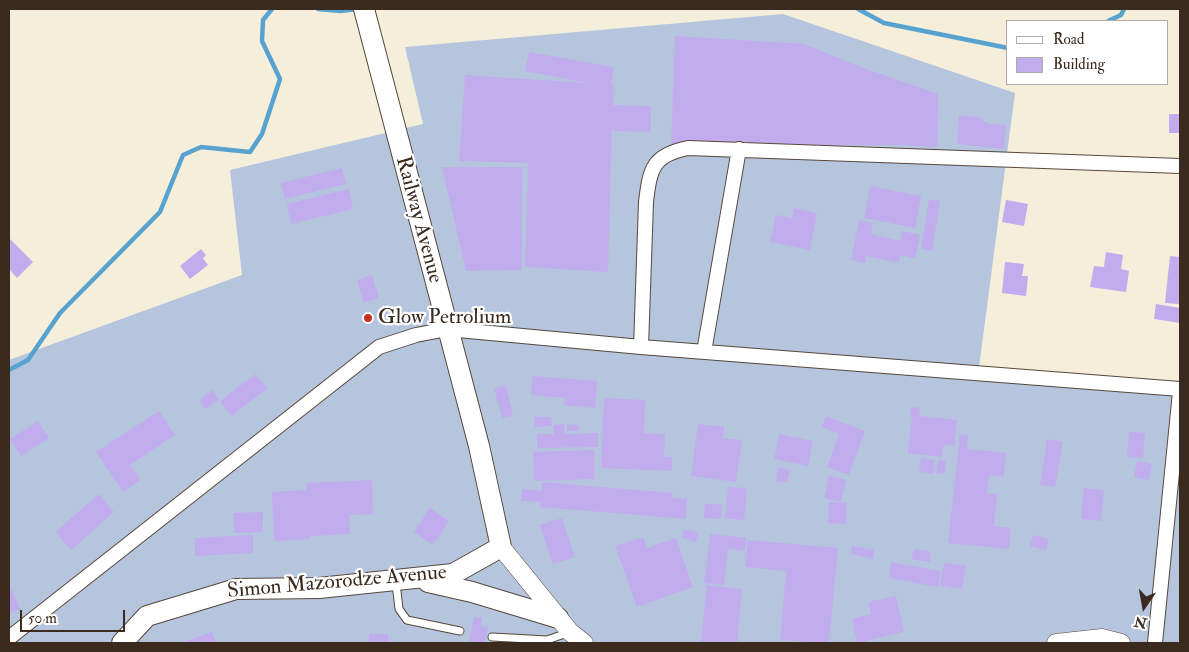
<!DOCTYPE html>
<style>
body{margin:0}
#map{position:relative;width:1189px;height:652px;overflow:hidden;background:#f4eedb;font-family:"IM FELL Double Pica",serif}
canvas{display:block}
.frame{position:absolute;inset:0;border:10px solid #3b2a1e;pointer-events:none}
.legend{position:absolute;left:1006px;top:20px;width:162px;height:65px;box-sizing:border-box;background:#fff;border:1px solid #b1aaa5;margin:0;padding:6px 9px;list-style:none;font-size:15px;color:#3b2a1e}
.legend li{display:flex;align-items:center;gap:10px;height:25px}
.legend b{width:25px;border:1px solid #b1aaa5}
.north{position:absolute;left:1119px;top:582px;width:50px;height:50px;-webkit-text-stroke:4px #fff;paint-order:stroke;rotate:192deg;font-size:14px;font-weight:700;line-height:20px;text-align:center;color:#3b2a1e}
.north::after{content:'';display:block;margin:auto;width:18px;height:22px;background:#3b2a1e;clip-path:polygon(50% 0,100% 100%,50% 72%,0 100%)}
.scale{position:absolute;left:20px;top:610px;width:105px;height:22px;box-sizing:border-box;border:2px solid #3b2a1e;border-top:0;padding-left:6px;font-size:15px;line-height:18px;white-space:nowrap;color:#3b2a1e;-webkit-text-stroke:4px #fff;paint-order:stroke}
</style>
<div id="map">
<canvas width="1189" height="652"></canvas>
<div class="frame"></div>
<ul class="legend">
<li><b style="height:6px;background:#fff"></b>Road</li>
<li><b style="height:14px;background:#c1acee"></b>Building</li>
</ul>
<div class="north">N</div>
<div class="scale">50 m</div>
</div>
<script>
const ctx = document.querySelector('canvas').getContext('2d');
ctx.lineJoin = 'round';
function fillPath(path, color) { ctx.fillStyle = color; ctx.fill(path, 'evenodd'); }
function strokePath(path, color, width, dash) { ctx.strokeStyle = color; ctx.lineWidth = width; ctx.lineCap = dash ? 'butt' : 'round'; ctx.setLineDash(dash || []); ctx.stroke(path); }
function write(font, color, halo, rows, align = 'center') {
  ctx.font = font + ' "IM FELL Double Pica",serif'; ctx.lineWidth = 4.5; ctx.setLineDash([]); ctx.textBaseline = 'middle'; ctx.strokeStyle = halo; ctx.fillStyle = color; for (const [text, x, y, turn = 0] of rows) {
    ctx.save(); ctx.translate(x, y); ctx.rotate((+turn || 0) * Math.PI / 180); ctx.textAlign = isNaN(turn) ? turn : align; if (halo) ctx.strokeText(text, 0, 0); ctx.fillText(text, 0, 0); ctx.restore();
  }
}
fillPath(new Path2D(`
 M783 14 1015 93 978 375 1180 397V643H9V360L242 275 230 170 423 124 405 47Z`), '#b6c5de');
strokePath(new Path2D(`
 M318 9 341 11 357 9
 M858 9 884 23 1008 48
 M1108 21 1121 15 1124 9
 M9 370 28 360 60 313 160 212 183 155 201 147 250 152 262 134 280 79 262 41 263 20 272 9`), '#58a2cf', 4.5);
fillPath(new Path2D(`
 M675 36 804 44 855 65 938 94 937 147 898 145H671Z
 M529 52 614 67 611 85H614L613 105 651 106V132L613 131 612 125 608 272 525 267 528 163 459 161 465 75 589 83 525 71Z
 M1169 114H1180V133H1169Z
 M959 115 982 118 983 121 989 124 1006 125 1004 149 957 144Z
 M442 167H522V270L466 271Z
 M342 168 346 184 285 199 281 183Z
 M870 186 921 196 915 228 864 218Z
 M349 189 353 209 291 224 287 204Z
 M929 200 940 201 932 251 921 249Z
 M1006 200 1028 204 1024 226 1002 222Z
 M794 208 817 213 810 250 770 242 776 215 792 218Z
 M859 220 873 223 871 234 900 241 902 231 920 235 915 258 900 255 899 263 866 256 865 263 851 260Z
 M9 238 33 262 17 278 9 269Z
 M201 249 206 255 203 258 208 265 190 279 180 266Z
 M1106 252 1123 255 1121 269 1129 271 1126 292 1090 287 1094 266 1104 267Z
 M1170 256 1180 257V304L1165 303Z
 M1005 262 1024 264 1022 276H1028L1026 296 1002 293Z
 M372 275 379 298 364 303 357 280Z
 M1156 304 1180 308V323L1154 319Z
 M256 374 267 389 231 416 220 401Z
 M532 376 597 381 595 408 564 405 565 398 531 395Z
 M506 385 513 416 502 418 494 388Z
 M213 390 219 400 205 409 199 400Z
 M604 398 645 400 644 433 665 434 664 457H672V471L601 468Z
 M911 407 920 408 919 416 957 420 954 446 944 445 942 457 908 453 912 415H910Z
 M159 411 175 435 130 465 140 480 123 492 96 452Z
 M826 416 865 431 849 475 827 467 839 434 822 427Z
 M534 417H551L552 426 535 427Z
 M38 421 49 438 21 456 10 439Z
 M564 424 565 434 598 433V447L537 448V434H554L553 425Z
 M567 424 579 425V431H567Z
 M698 424 724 427 723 438 742 440 736 482 691 476Z
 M1129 432 1145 433 1143 458 1127 457Z
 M779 434 813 441 808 466 774 459Z
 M960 434 968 435 967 449 1006 453 1004 477 989 475 987 494H997L994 526 1011 528 1009 549 948 543Z
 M1047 439 1063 442 1055 487 1040 485Z
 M594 450 595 479 534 481 533 452Z
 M921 458 935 460 933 474 919 472Z
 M938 460 946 461 945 474 936 473Z
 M1137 461 1152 464 1149 480 1134 477Z
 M778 467 790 470 787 483 776 481Z
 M829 476 846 480 841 502 824 498Z
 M372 480 373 514 349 515 350 534 310 536V539L274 541 272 492 306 490V483Z
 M542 482 673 493 672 498 687 499 686 519 540 507 541 502 521 501 522 489 542 491Z
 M728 487 747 488 744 520 725 518Z
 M1084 488 1104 490 1101 521 1081 519Z
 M99 494 114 512 71 550 55 532Z
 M829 502 847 503 846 524 828 523Z
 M705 504H722L721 519 704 518Z
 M430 508 449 521 433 545 414 532Z
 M263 512V532L234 533 233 513Z
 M562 518 575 557 553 564 540 525Z
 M684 529 698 532 696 542 682 538Z
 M710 534 747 538 745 551 728 549 724 585 704 583Z
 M253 535V553L195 556V538Z
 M1033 535 1049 539 1046 550 1030 546Z
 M643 537 647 548 676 538 693 587 637 607 615 546Z
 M748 540 838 548 829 643 780 640 786 571 745 567Z
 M852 546 874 550 873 559 851 554Z
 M914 549 931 552 930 562 912 559Z
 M891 562 941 571 938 587 889 578Z
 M944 563 966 566 962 589 940 585Z
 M9 583 20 609 9 614Z
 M707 585 742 589 737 643 701 642Z
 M896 596 904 632 857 643 852 619 871 614 868 602Z
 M474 617 482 618 481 626 488 627 485 642 483 643H469Z
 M212 632 216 643H181Z
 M369 634H388L389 643H369Z`), '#c1acee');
const service = new Path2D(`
 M396 583 399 609 407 620 460 631
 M492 637 547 640 570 632`);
const minor = new Path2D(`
 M641 347 646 202C650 168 653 155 688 148L1180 166
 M704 352 739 149
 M9 638 379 347 416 335 447 329 641 347 1180 389
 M1155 643 1180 392`);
const tertiary = new Path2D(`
 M501 547 570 632 584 643
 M1056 643 1102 638 1121 643`);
const secondary = new Path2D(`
 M428 582 472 592 558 618
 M122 643 147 616 236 589 319 588 453 574 501 547 479 446 364 9`);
strokePath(service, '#57473a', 9);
strokePath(minor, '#57473a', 16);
strokePath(tertiary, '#57473a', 19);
strokePath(secondary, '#57473a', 22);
strokePath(service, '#fff', 7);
strokePath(minor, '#fff', 14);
strokePath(tertiary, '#fff', 18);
strokePath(secondary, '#fff', 20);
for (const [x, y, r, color] of [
 [368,318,5,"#c8321e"]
]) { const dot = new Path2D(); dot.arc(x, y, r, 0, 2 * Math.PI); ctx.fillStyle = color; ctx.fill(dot); strokePath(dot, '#fff', 2); }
write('21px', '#3b2a1e', '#fff', [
 ["Railway Avenue",418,220,75],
 ["Simon Mazorodze Avenue",337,583,-5]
]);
write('21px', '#3b2a1e', '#fff', [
 ["Glow Petrolium",378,318]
], 'left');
</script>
